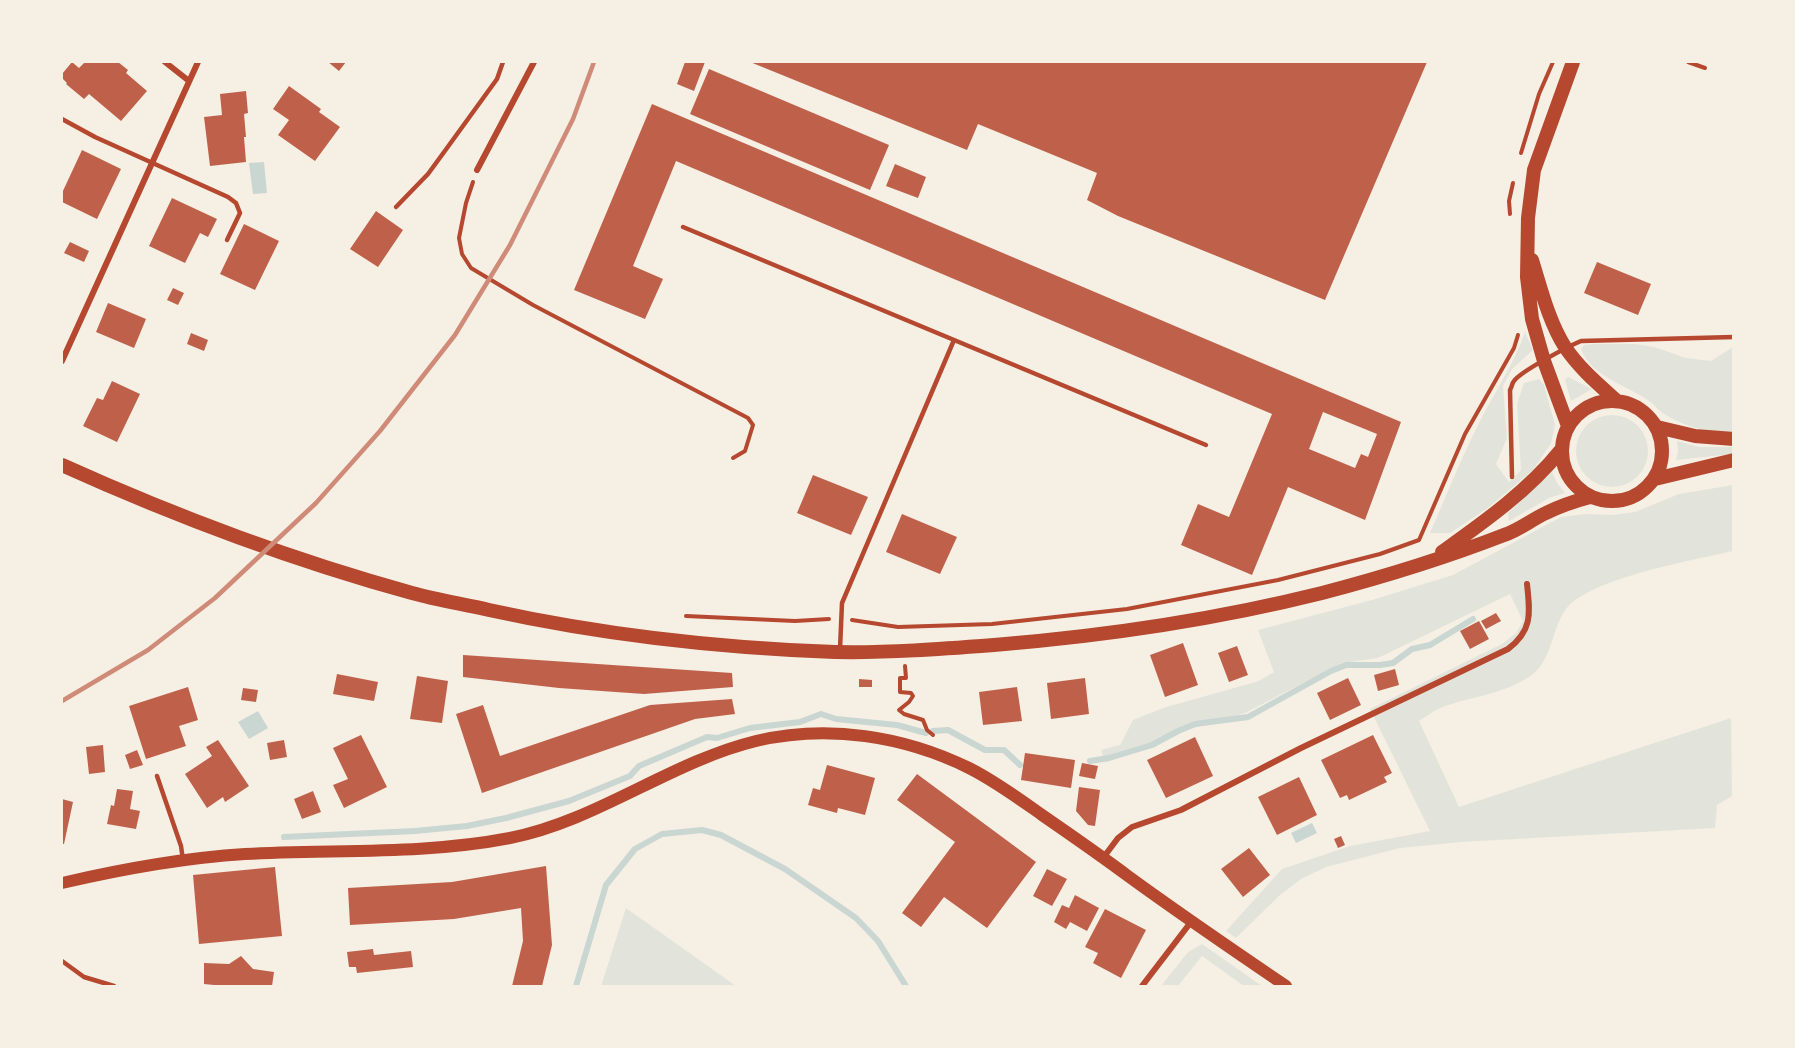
<!DOCTYPE html>
<style>
body{margin:0}
#map{position:relative;width:1795px;height:1048px;overflow:hidden;background:#f6efe4;font-family:"Zilla Slab",serif}
canvas{display:block}
.frame{position:absolute;inset:0;border:63px solid #f6efe4;pointer-events:none}
</style>
<div id="map">
<canvas width="1795" height="1048"></canvas>
<div class="frame"></div>
</div>
<script>
const ctx = document.querySelector('canvas').getContext('2d');
ctx.lineJoin = 'round';
function fillPath(path, color) { ctx.fillStyle = color; ctx.fill(path, 'evenodd'); }
function strokePath(path, color, width, dash) { ctx.strokeStyle = color; ctx.lineWidth = width; ctx.lineCap = dash ? 'butt' : 'round'; ctx.setLineDash(dash || []); ctx.stroke(path); }
fillPath(new Path2D(`
 M1525 332 1533 350 1512 369 1503 386 1507 438 1496 464 1509 482 1521 470 1517 404 1524 383 1539 379 1544 385 1555 425 1551 443 1533 470 1488 508 1450 533H1430C1446 496 1461 459 1479 423 1494 393 1514 364 1525 332Z
 M1596 344H1635L1654 347 1686 358 1711 361 1733 347V432C1720 432 1706 431 1692 427 1681 423 1668 418 1659 410 1656 408 1653 403 1649 401 1627 385 1591 377 1581 349L1584 345Z
 M1568 377 1592 389 1571 401 1565 380Z
 M1576 451a36 36 0 1 1 72 0a36 36 0 1 1-72 0Z
 M1677 441 1699 447H1733V454L1676 460 1678 452Z
 M1552 472 1557 483 1565 493 1549 498 1509 521 1508 513Z
 M1733 485V551C1694 560 1590 578 1566 609 1552 628 1552 659 1533 674 1507 694 1472 696 1443 707 1434 710 1427 716 1419 721L1459 807 1731 718 1732 796 1717 805 1715 828 1461 842 1400 848 1326 867 1301 879 1279 896 1236 938 1226 931 1282 869 1350 846 1430 831 1370 709 1502 644 1516 633 1523 621 1510 594 1378 658 1342 663 1245 713 1187 730 1141 751 1105 762 1101 750 1120 745 1133 720 1163 708 1259 681 1274 672 1258 630 1372 600 1453 575 1561 517 1585 514 1612 515 1635 512 1679 494Z
 M626 908 736 986H601Z
 M1202 944 1262 986H1244L1202 956 1178 986H1161L1188 952Z`), '#e2e4dc');
fillPath(new Path2D(`
 M264 162 267 193 253 194 249 163Z
 M258 711 268 728 249 739 238 722Z
 M1312 823 1317 833 1296 843 1291 833Z`), '#c9d6d2');
strokePath(new Path2D(`
 M933 731 948 730 985 750H1004L1020 765
 M1090 761 1109 758 1152 745 1178 731 1195 724 1248 717 1331 671 1346 665H1380L1393 663 1412 649 1430 645 1473 619
 M284 837 415 831 467 826 506 818 569 801 630 776 639 766 707 737 717 738 750 728 800 722 821 714 836 719 897 725 926 733
 M576 986 606 885 635 849 662 834 702 830 721 835 785 869 856 918 878 941 906 986`), '#c9d6d2', 6);
fillPath(new Path2D(`
 M72 62 79 68 85 62H118L128 70 126 73 147 91 121 121 89 94 84 99 66 84 67 83 62 78V74Z
 M328 62H346L339 71Z
 M685 62H705L694 91 677 84Z
 M750 62H1427L1325 300 1118 216 1087 200 1097 173 978 124 967 150Z
 M709 69 889 145 870 190 690 114Z
 M289 86 321 109 319 112 340 127 315 161 278 135 289 120 273 109Z
 M246 91 248 113 244 114 246 137H244L246 162 210 166 204 117 222 115 220 94Z
 M652 104 1401 422 1365 520 1288 487 1252 575 1181 545 1198 504 1229 517 1272 414 676 161 633 266 663 279 645 319 574 290ZM1323 412 1377 434 1368 457 1361 454 1355 468 1309 449Z
 M82 150 121 169 97 219 62 202V193Z
 M895 164 926 177 918 198 886 186Z
 M172 198 217 219 208 237 200 233 185 263 149 246Z
 M376 211 403 230 378 267 350 249Z
 M244 224 279 241 255 290 220 274Z
 M70 242 89 251 84 262 64 253Z
 M1597 262 1651 284 1638 315 1584 293Z
 M173 288 184 293 178 305 167 300Z
 M108 303 146 319 134 348 96 332Z
 M191 333 208 340 204 351 187 344Z
 M112 381 140 394 117 442 83 426 97 398 103 400Z
 M813 475 868 497 851 535 797 513Z
 M902 514 957 537 940 574 886 552Z
 M1496 613 1501 621 1486 629 1481 621Z
 M1479 621 1489 639 1470 649 1460 631Z
 M1183 643 1198 685 1165 697 1150 655Z
 M1237 646 1248 675 1229 682 1218 653Z
 M463 655 732 673 733 687 644 694 559 688 463 677Z
 M1395 669 1399 685 1378 691 1374 675Z
 M337 674 378 682 374 701 333 694Z
 M417 676 448 681 442 723 410 719Z
 M1085 678 1089 714 1051 719 1047 683Z
 M1348 678 1361 705 1330 720 1317 693Z
 M859 679 872 680V687H859Z
 M188 687 198 720 179 726 186 746 146 759 129 706Z
 M1017 687 1022 721 983 725 979 692Z
 M243 688 258 690 256 702 241 700Z
 M732 699 735 714 695 719 482 793 456 714 483 705 500 756 650 705Z
 M361 735 387 787 344 808 333 785 348 779 333 748Z
 M1373 735 1392 773 1384 777 1387 782 1349 800 1347 795 1340 798 1321 760Z
 M1195 737 1213 776 1166 798 1147 760Z
 M218 740 249 786 225 802 223 797 207 808 185 774 212 756 206 747Z
 M284 740 287 757 270 760 267 743Z
 M103 745 105 772 89 774 86 747Z
 M137 750 143 765 130 769 125 755Z
 M1025 753 1075 760 1071 788 1021 780Z
 M1082 763 1098 766 1095 779 1079 776Z
 M827 765 875 778 865 815 838 808 837 813 808 805 813 788 820 790Z
 M917 774 1036 862 987 928 944 897 921 927 902 913 955 842 897 800Z
 M1299 777 1317 815 1277 835 1258 797Z
 M1079 787 1100 790 1095 826 1088 825 1076 811Z
 M117 789 133 791 130 809 140 811 136 829 107 824 111 805 114 806Z
 M313 791 321 812 302 819 294 799Z
 M62 799 73 802 64 844H62Z
 M1341 836 1345 845 1338 848 1334 839Z
 M1249 848 1270 875 1243 897 1221 869Z
 M546 866 552 945 542 986H512L523 941 521 908 454 919 350 925 348 888 452 882Z
 M275 867 282 936 199 944 193 875Z
 M1047 869 1067 879 1052 906 1033 896Z
 M1075 895 1099 908 1087 931 1070 922 1066 929 1054 922 1062 905 1069 908Z
 M1105 909 1146 930 1121 978 1093 963 1098 953 1085 947Z
 M373 949 374 955 411 951 413 967 357 973 356 967H349L347 952Z
 M241 956 253 969 274 972 272 986H224L204 984V963L229 964Z`), '#bf614a');
strokePath(new Path2D(`
 M1688 62 1705 68
 M1521 153 1539 94 1553 62
 M473 182 466 203 459 238 462 254 471 268 533 305 748 418 753 425 745 451 733 458
 M1510 214 1509 201 1513 183
 M686 616 795 621 829 619
 M852 620 898 627 992 624 1127 609 1278 580 1380 554 1419 540 1465 434 1514 348 1518 335
 M905 666 906 678H900V692L911 693 913 696 909 702 899 710 904 714 923 720 927 730 933 735`), '#b5482f', 4);
strokePath(new Path2D(`
 M62 119 95 137 228 197 236 203 240 213 227 240
 M396 207 428 174 447 148 497 79 503 62
 M683 227 1206 445
 M1512 477 1510 390C1512 387 1512 383 1514 381 1521 371 1569 346 1581 341L1734 337
 M840 649 842 603 954 340
 M157 776 181 846 183 860
 M62 961 84 977 114 986`), '#b5482f', 4.5);
strokePath(new Path2D(`
 M165 62 189 81
 M477 170 534 62
 M62 361 198 62
 M1103 858 1118 838 1132 827 1181 810 1301 748 1508 649C1533 630 1530 613 1527 584
 M1142 986 1191 922`), '#b5482f', 6);
strokePath(new Path2D(`
 M62 883C122 869 182 858 245 854 333 849 422 855 510 838 597 821 670 762 756 741 828 724 904 736 969 768 995 781 1018 798 1042 815 1071 835 1100 855 1128 876 1180 914 1233 950 1286 986`), '#b5482f', 12);
strokePath(new Path2D(`
 M1532 260C1541 289 1549 322 1565 347 1579 368 1598 384 1617 401
 M1562 451a50 50 0 1 1 100 0a50 50 0 1 1-100 0Z
 M1568 426 1544 361 1532 319 1527 277 1528 218 1534 170 1573 62
 M1657 427 1695 436 1734 439
 M62 465C175 516 292 560 412 593 437 600 463 604 489 610 603 635 719 648 835 652 888 653 941 649 994 645 1104 636 1214 620 1322 593 1383 577 1445 558 1504 535 1519 530 1531 520 1546 513 1560 506 1575 501 1590 497
 M1655 479 1734 460
 M1442 552C1484 522 1528 491 1561 450`), '#b5482f', 14);
strokePath(new Path2D(`
 M62 701 148 650 215 598 316 503 380 431 455 335 510 245 573 119 594 62`), '#cf8b77', 4.5);
</script>
